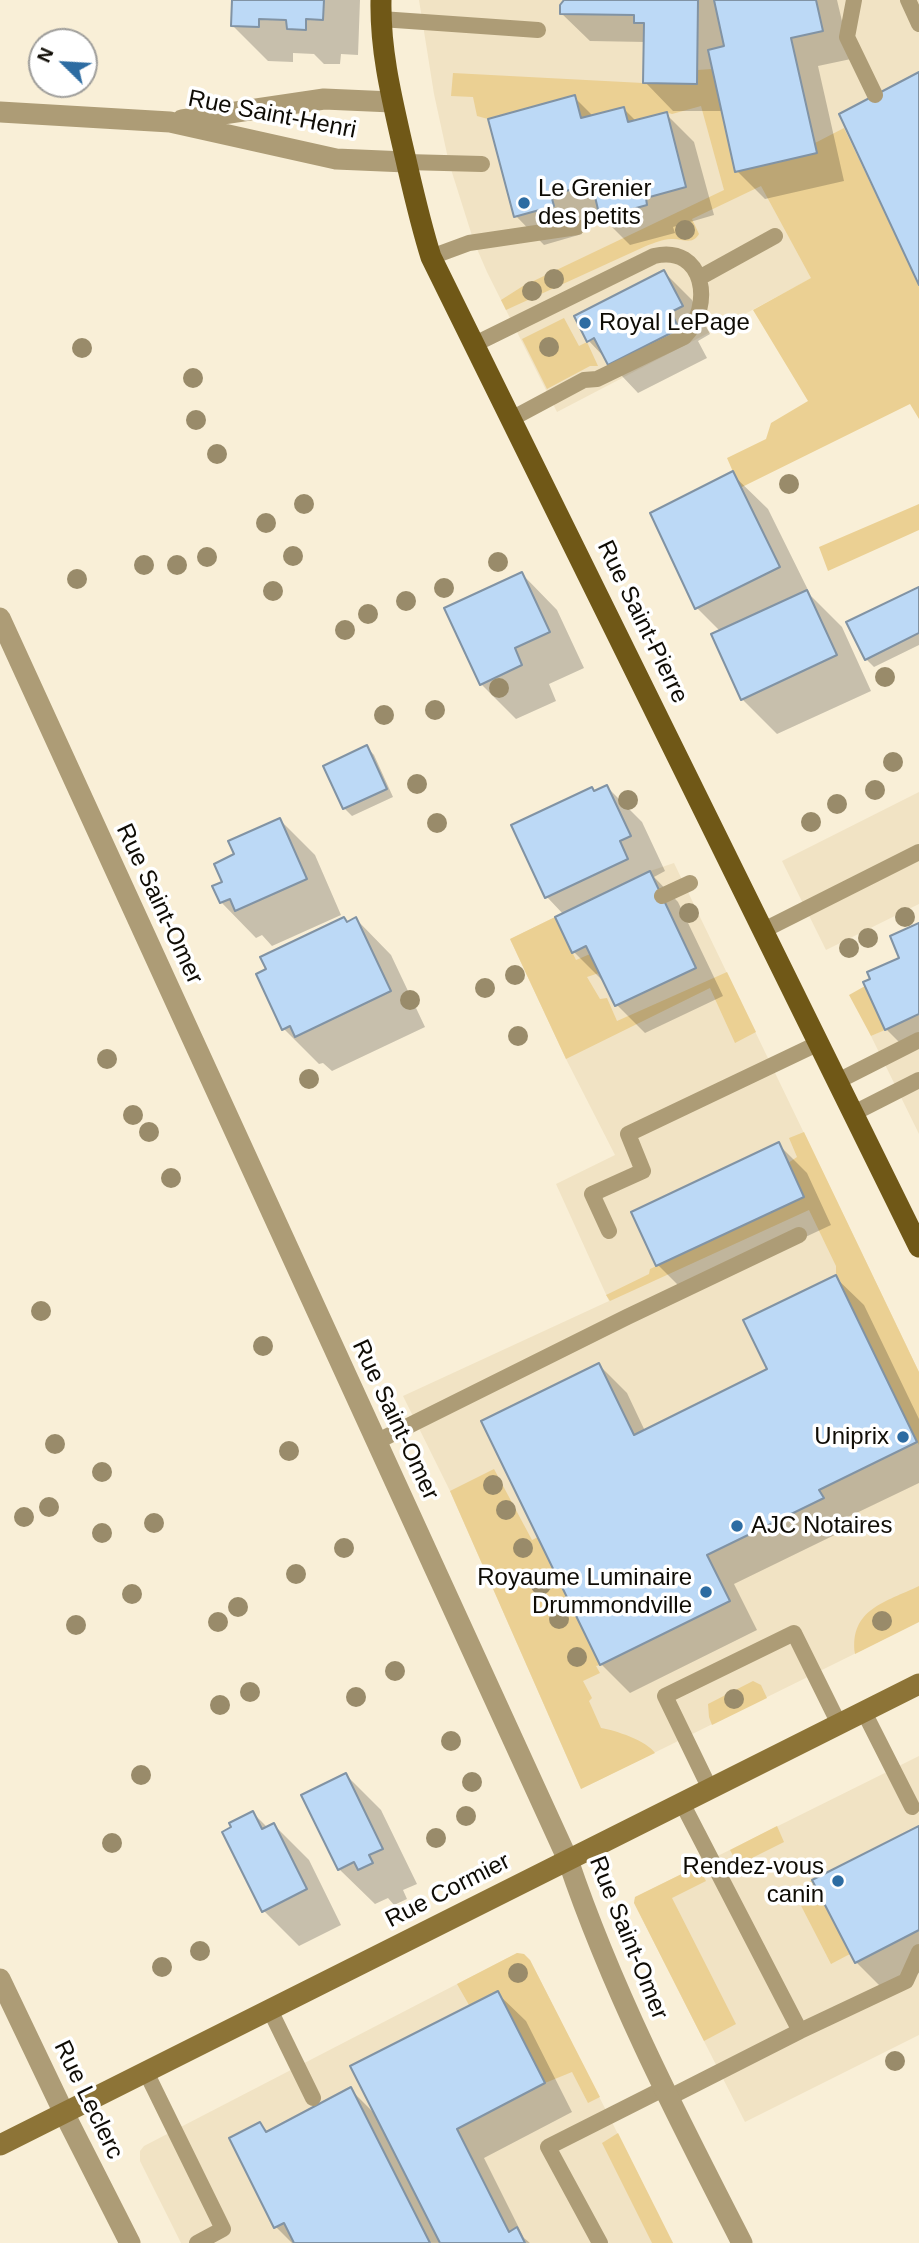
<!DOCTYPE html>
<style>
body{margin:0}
#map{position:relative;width:919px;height:2243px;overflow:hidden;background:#f9efd7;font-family:Helvetica,sans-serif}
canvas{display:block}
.north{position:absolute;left:28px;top:28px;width:70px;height:70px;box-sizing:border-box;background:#fff;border:2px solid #9f9e9b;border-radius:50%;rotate:294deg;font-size:19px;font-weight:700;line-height:28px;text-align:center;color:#0f0c05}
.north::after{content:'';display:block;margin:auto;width:24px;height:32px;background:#2d6ca2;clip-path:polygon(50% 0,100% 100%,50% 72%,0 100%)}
</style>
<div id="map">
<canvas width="919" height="2243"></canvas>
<div class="north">N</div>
</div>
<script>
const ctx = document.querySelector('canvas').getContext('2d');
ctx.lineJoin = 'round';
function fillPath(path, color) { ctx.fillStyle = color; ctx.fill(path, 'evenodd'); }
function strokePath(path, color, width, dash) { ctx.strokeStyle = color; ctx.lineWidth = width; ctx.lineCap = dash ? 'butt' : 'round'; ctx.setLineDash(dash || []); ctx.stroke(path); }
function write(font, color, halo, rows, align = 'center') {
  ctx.font = font + ' Helvetica,sans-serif'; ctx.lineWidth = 7; ctx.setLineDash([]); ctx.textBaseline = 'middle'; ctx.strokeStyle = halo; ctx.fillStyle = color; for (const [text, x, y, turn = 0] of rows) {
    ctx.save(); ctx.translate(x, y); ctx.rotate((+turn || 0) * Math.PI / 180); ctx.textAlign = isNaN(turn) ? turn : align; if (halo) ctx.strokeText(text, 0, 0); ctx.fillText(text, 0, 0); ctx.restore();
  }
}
fillPath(new Path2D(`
 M419 0H919V285L894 234 743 315 557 412 487 272 474 242 449 163 434 94Z
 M919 792V904L826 950 782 861Z
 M674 863 919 1372V1622L581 1789 450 1491 403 1396 609 1301 556 1184 615 1155 566 1059 510 939 650 871Z
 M919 1014V1134L871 1036Z
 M919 1756V2035L745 2122 634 1903 635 1897Z
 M517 1953 524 1954 530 1960 673 2243H181L140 2161V2151L144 2146Z`), '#f1e3c4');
fillPath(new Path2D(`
 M712 69 736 171 816 153 815 143 844 128 919 285V419L910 404 740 488 727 458 766 439 771 423 808 401 753 310 811 278 761 186 692 219 699 234C692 246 682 238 671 239 663 239 654 243 646 246L506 310 501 300 523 286 724 190 701 106 672 114 666 112 628 122 624 107 581 118 574 95 488 119 477 116 473 97 451 96 453 73 643 83 696 84 697 70Z
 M564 318 579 346 587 342 598 366H590L547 389 522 339Z
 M919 504V530L828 571 819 547Z
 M555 917 576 960 590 954 599 973 587 977 600 999 607 998 617 1021 727 972 756 1032 735 1043 710 988 566 1059 510 939Z
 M865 986 885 1030 871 1036 849 995Z
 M804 1132 919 1372V1445L836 1275V1266L809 1210 610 1301 606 1295 649 1274 650 1269 804 1197 788 1163 797 1157 789 1138Z
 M494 1469 532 1540 538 1537 600 1665 596 1666 600 1673 583 1681 592 1698 589 1701 601 1728C615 1730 647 1741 655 1753L581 1789 450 1491Z
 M919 1586V1622L855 1654C849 1609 886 1602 919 1586Z
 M753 1681 761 1685 767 1698 712 1725 709 1717 708 1704Z
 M777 1826 784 1842 738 1865 730 1850Z
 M698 1866 706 1881 672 1898 736 2024 704 2041 634 1903 635 1897Z
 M812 1880 850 1954 831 1964 794 1892Z
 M517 1953 524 1954 530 1960 600 2097 588 2103 572 2072 545 2083 498 1991 469 2005 457 1984Z
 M618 2133 673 2243H652L602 2143Z`), '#ebd093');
fillPath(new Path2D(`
 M234 0H360L358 55 341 54 340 64H324L314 54 293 53V62L268 61 233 26Z
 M566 0H837L851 59 818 66 844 181 765 199 737 171 724 111H673L645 82 646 42 590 41 561 13Z
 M574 97 594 117 624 109 637 122 666 114 694 142 714 215 673 227 675 233 630 245 602 217 579 223 582 234 544 245 516 216Z
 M664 272 692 300 710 334 698 341 707 358 638 393 589 341Z
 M732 474 768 509 811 596 842 627 871 691 777 734 742 699 721 632 697 608Z
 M522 574 557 610 584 668 549 684 556 701 516 719 481 684Z
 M919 589V645L874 667 866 659Z
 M367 747 374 755 393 797 352 816 344 808Z
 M607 787 642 822 665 871 654 877 678 902 723 996 645 1033 617 1005 604 979 602 980 574 952 564 915 547 897 595 793Z
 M280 820 315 855 341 915 272 946 262 935 256 938 221 902 224 883 236 855Z
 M356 919 391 955 425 1027 332 1071 323 1063 319 1064 284 1029 268 970Z
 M919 925V1037L902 1045 886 1029 902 958Z
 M778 1144 807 1173 831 1225 686 1293 658 1265Z
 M835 1277 864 1305 919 1419V1483L846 1518 851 1527 734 1584 757 1630 630 1693 601 1664 599 1365 627 1393 645 1431 769 1370Z
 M346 1775 381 1810 417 1884 403 1890 407 1899 394 1905 388 1898 375 1904 339 1869Z
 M253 1813 268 1828 274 1825 309 1860 341 1925 299 1946 264 1911Z
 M919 1827V1973L884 1990 856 1962Z
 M497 1993 526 2021 572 2112 484 2158 524 2238 530 2243H292L276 2227 231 2139 260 2124 268 2132 351 2090 375 2114Z`), '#0003');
const building = new Path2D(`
 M232 0H324L323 20 306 19V30L287 29 286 20 259 19V27L231 26Z
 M564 0H698L697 84 643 83 644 23H634V15L560 14V5Z
 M714 0H816L823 31 791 38 817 153 735 172 708 50 724 46Z
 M919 72V285L839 114Z
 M575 95 581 118 624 107 628 122 667 112 686 187 646 198 647 205 600 218 592 184 551 195 554 206 514 217 488 119Z
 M664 270 683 306 671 312 679 329 608 365 594 338 587 342 574 316Z
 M733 471 780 567 695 609 650 513Z
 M522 572 550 632 515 648 522 665 480 685 444 608Z
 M919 587V633L865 660 846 622Z
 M807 590 837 655 741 700 711 634Z
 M367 745 387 789 343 809 323 766Z
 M607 785 631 836 620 841 628 859 545 898 511 825 592 787 594 791Z
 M280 818 307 879 235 911 230 899 220 903 212 886 222 882 214 864 234 854 228 841Z
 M650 871 696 968 615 1006 586 946 572 953 555 917Z
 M344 917 347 922 356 917 391 991 295 1037 290 1026 282 1030 256 974 266 969 260 957Z
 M919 923V1014L885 1030 863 982 870 979 867 972 899 958 890 936Z
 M779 1142 804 1197 656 1266 631 1212Z
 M836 1275 917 1442 819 1490 824 1498 707 1555 730 1601 600 1665 481 1421 599 1363 634 1435 767 1369 743 1320Z
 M346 1773 383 1849 369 1855 373 1863 358 1870 354 1862 338 1870 301 1795Z
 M253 1811 262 1829 274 1823 307 1889 262 1912 222 1832 231 1827 229 1823Z
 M919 1826V1930L855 1963 812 1880Z
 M498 1991 545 2083 457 2129 509 2232 517 2227 525 2243H440L350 2066Z
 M351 2087 430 2243H294L284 2223 274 2228 229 2138 260 2122 266 2132Z`);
fillPath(building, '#bcd9f6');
strokePath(building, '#8193a4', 2);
strokePath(new Path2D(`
 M854 0 847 37 875 95
 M908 0 919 24
 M381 19 538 30
 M406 162 482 164
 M431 257 469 243 577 227
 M699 278 775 236
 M475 344 654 256C705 244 714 307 684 337L597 379 584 380 513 418
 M662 896 690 883
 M764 930 919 852
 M838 1081 919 1040
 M854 1113 919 1080
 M609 1231 592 1194 643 1171 628 1134 819 1043
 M376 1442 627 1317 799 1235
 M864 1712 912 1807
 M710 1789 665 1696 794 1633 839 1724
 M270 2010 313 2098
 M800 2031 906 1981 919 1952
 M146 2072 223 2229 197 2243
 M668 2098 800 2031 682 1803
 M600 2243 548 2147 663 2089`), '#ad9c76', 16);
strokePath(new Path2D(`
 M0 112 170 122 336 159 406 162
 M182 120 324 99 392 102
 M0 618 568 1860C613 1993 678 2118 742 2243
 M0 1979 64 2113 130 2243`), '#ad9c76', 21);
strokePath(new Path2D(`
 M0 2145 919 1684`), '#8d7437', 21);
strokePath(new Path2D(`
 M381 0C380 49 391 95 402 143 411 181 419 219 431 257L919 1247`), '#705817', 21);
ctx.fillStyle = '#998b6a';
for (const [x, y] of [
 [685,230],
 [554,279],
 [532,291],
 [549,347],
 [82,348],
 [193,378],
 [196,420],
 [217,454],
 [789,484],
 [304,504],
 [266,523],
 [293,556],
 [207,557],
 [498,562],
 [144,565],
 [177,565],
 [77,579],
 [444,588],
 [273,591],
 [406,601],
 [368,614],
 [345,630],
 [885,677],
 [499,688],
 [435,710],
 [384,715],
 [893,762],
 [417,784],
 [875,790],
 [628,800],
 [837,804],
 [811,822],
 [437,823],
 [689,913],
 [905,917],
 [868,938],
 [849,948],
 [515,975],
 [485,988],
 [410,1000],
 [518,1036],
 [107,1059],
 [309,1079],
 [133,1115],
 [149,1132],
 [171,1178],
 [41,1311],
 [263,1346],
 [55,1444],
 [289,1451],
 [102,1472],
 [493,1485],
 [49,1507],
 [506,1510],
 [24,1517],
 [154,1523],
 [102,1533],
 [344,1548],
 [523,1548],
 [296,1574],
 [541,1585],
 [132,1594],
 [238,1607],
 [559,1619],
 [882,1621],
 [218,1622],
 [76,1625],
 [577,1657],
 [395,1671],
 [250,1692],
 [356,1697],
 [734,1699],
 [220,1705],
 [451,1741],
 [141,1775],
 [472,1782],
 [466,1816],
 [436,1838],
 [112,1843],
 [200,1951],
 [162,1967],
 [518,1973],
 [895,2061]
]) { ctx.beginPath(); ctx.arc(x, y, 10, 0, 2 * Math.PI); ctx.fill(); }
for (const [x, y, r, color] of [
 [524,203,7,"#2d6ca2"],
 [585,323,7,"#2d6ca2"],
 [903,1437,7,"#2d6ca2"],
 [737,1526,7,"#2d6ca2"],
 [706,1592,7,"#2d6ca2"],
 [838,1881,7,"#2d6ca2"]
]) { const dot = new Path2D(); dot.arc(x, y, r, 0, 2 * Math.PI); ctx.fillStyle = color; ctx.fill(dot); strokePath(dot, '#fff', 2.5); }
write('24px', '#0f0c05', '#fff', [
 ["Rue Saint-Henri",272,115,11],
 ["Rue Saint-Pierre",642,622,64],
 ["Rue Saint-Omer",159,904,65],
 ["Rue Saint-Omer",395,1420,65],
 ["Rue Cormier",448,1891,-27],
 ["Rue Saint-Omer",628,1938,68],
 ["Rue Leclerc",88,2100,64]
]);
write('24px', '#0f0c05', '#fff', [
 ["Le Grenier",538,189],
 ["des petits",538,217],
 ["Royal LePage",599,323],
 ["Uniprix",889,1437,"right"],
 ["AJC Notaires",751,1526],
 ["Royaume Luminaire",692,1578,"right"],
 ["Drummondville",692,1606,"right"],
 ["Rendez-vous",824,1867,"right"],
 ["canin",824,1895,"right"]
], 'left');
</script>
